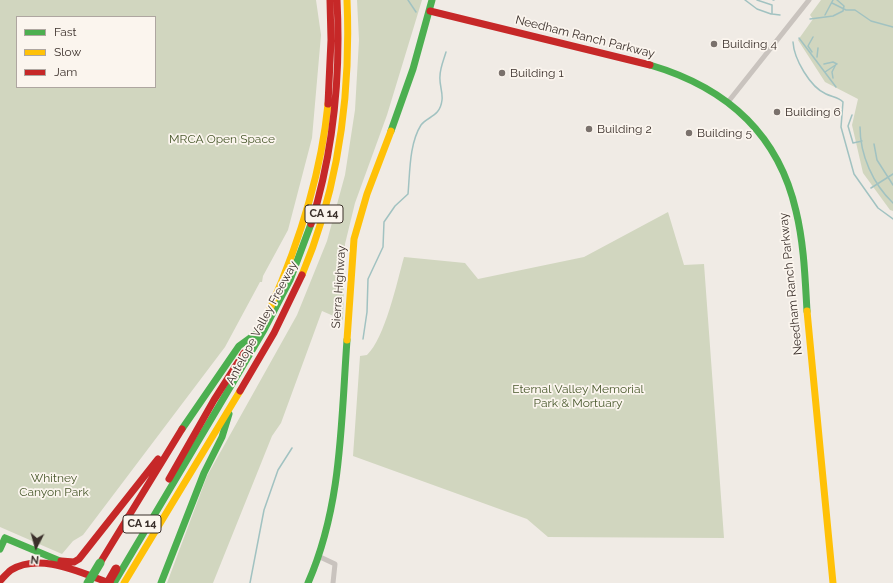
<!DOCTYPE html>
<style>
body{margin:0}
#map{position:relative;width:893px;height:583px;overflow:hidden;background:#f0ebe5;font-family:Raleway,sans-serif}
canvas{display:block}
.legend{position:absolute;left:16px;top:16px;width:140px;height:72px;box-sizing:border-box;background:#fbf5ee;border:1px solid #aea6a0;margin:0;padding:5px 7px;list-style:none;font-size:12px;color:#3b302b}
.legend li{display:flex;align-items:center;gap:8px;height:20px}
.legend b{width:20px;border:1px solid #aea6a0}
.north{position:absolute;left:16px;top:527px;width:40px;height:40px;-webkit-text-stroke:3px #fbf5ee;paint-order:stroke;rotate:186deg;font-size:11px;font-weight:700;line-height:16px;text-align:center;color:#3b302b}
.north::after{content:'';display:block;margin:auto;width:14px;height:18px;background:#3b302b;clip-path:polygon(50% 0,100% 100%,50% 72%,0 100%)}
</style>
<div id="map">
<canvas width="893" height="583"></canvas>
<ul class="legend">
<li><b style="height:5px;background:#4caf50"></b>Fast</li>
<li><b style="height:5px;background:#ffc107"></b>Slow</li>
<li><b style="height:5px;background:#c62828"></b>Jam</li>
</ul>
<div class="north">N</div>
</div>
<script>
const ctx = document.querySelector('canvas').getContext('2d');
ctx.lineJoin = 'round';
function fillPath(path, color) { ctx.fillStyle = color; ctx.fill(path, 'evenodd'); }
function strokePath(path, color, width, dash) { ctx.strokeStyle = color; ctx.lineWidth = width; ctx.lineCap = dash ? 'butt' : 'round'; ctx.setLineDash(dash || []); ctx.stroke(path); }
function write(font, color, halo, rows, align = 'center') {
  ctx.font = font + ' Raleway,sans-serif'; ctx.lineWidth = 3.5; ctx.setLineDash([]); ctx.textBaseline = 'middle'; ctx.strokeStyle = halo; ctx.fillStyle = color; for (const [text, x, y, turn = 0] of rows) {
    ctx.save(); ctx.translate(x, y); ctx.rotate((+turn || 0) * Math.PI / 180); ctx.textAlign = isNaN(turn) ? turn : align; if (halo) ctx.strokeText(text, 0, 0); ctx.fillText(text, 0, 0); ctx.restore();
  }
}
fillPath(new Path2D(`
 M0 0H316L321 35 312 138 288 230 263 276 262 282H260L225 347 83 535 73 541 62 554 0 527ZM17 17H155V87H17Z
 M357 0H422L387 115 355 203 345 244 343 320 322 311 281 423 272 436 213 583H167L207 476 297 315 327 241 345 175 355 110 359 40Z
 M821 0H893V211L890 210 863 173 852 125 858 99 825 82 798 40 813 19 810 15Z
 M668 212 684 265 704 264 724 538 548 537 527 519 353 456 360 356 367 355C385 338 397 282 404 257L465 263 478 279 584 257Z`), '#d1d6bf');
strokePath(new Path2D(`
 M408 0 416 12
 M745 0 757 9 771 14
 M757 0 772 5V14L780 15
 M773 0H774
 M832 3 846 10H855L871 21 893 27
 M825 15 833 0
 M810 19 833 16 843 11 844 6 837 0
 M799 38 836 87
 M793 42C794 59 810 87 826 94 832 97 839 97 843 102L841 127 854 174 878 208 893 219
 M812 52 808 46 813 37
 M817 57 818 48
 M824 64 833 62 837 64
 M825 72 837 64
 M833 78 832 72 836 64
 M852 115 848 126 853 143 862 141
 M860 127C860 155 873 184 893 203
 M874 144 877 160 893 185
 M871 188 893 174
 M363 339 367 312 368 279 383 247 384 222 395 206 408 194C410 173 409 144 421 125 428 116 440 117 442 100 443 92 439 84 440 76 440 68 444 59 446 52
 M250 583 264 510 278 470 292 448`), '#a1c2c1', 1.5);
strokePath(new Path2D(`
 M728 102 809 0
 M318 556 335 564 333 583`), '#c9c3be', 5);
strokePath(new Path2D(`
 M650 65C725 87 778 132 796 211 804 244 805 277 807 311
 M391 131 413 69 432 0
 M182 429 239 346 257 333
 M5 538 67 564
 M0 549 5 538
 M114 583 264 330 290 280 311 224
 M161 583 204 473 222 437 229 414
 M308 583C342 506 341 422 347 340`), '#4caf50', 7);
strokePath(new Path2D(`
 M302 275C339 187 351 95 347 0
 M270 309C299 243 321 176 328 104
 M807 311 833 583
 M347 340 354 239 367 194 391 131
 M124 583 240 391`), '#ffc107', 7);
strokePath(new Path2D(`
 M430 11 650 65
 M328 104 331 40 330 0
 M311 224C334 150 341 77 337 0
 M240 391 274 333 302 275
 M169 479 214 400 244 353
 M61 561 74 562 79 559 158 459
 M100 563 182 429
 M0 581C3 578 7 573 11 570 40 552 81 573 110 583`), '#c62828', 7);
strokePath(new Path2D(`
 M88 583 100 563`), '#4caf50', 9);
strokePath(new Path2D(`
 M108 583 116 569`), '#c62828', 9);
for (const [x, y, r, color] of [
 [714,44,4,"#7a716c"],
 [502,73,4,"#7a716c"],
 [777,112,4,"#7a716c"],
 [589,129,4,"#7a716c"],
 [689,133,4,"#7a716c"]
]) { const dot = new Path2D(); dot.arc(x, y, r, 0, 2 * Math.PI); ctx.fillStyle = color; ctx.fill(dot); strokePath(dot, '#fbf5ee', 1.5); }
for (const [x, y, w] of [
 [324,214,38],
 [142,524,38]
]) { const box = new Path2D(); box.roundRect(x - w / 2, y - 9, w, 18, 3); ctx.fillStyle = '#fbf5ee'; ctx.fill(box); strokePath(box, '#3b302b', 1); }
write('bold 11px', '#3b302b', null, [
 ["CA 14",324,214],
 ["CA 14",142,524]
]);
write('12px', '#3b302b', '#fbf5ee', [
 ["Needham Ranch Parkway",585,37,14],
 ["Needham Ranch Parkway",791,284,-96],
 ["Sierra Highway",339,287,-86],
 ["Antelope Valley Freeway",262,323,-62]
]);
write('12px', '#3b302b', '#fbf5ee', [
 ["Building 4",722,44],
 ["Building 1",510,73],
 ["Building 6",785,112],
 ["Building 2",597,129],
 ["Building 5",697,133]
], 'left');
write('12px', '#4a5a2e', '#fbf5ee', [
 ["MRCA Open Space",222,139],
 ["Eternal Valley Memorial",578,389],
 ["Park & Mortuary",578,403],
 ["Whitney",54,478],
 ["Canyon Park",54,492]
]);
</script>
